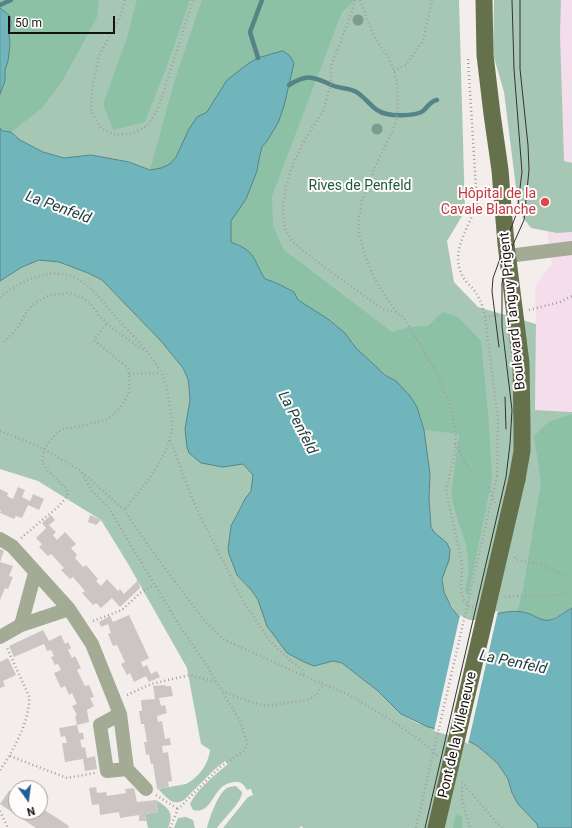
<!DOCTYPE html>
<meta charset="utf-8">
<style>
body{margin:0}
#map{position:relative;width:572px;height:828px;overflow:hidden;background:#f3eeec;font-family:Roboto,sans-serif}
canvas{display:block}
.north{position:absolute;left:8px;top:780px;width:40px;height:40px;box-sizing:border-box;background:#fffcfb;border:1px solid #a19f9e;border-radius:50%;rotate:166deg;font-size:11px;font-weight:700;line-height:16px;text-align:center;color:#151312}
.north::after{content:'';display:block;margin:auto;width:14px;height:18px;background:#235d95;clip-path:polygon(50% 0,100% 100%,50% 72%,0 100%)}
.scale{position:absolute;left:8px;top:16px;width:107px;height:18px;box-sizing:border-box;border:2px solid #151312;border-top:0;padding-left:5px;font-size:12px;line-height:14px;white-space:nowrap;color:#151312;-webkit-text-stroke:3px #fffcfb;paint-order:stroke}
</style>
<div id="map">
<canvas width="572" height="828"></canvas>
<div class="north">N</div>
<div class="scale">50 m</div>
</div>
<script>
const ctx = document.querySelector('canvas').getContext('2d');
ctx.lineJoin = 'round';
function fillPath(path, color) { ctx.fillStyle = color; ctx.fill(path, 'evenodd'); }
function strokePath(path, color, width, dash) { ctx.strokeStyle = color; ctx.lineWidth = width; ctx.lineCap = dash ? 'butt' : 'round'; ctx.setLineDash(dash || []); ctx.stroke(path); }
function write(font, color, halo, rows, align = 'center') {
  ctx.font = font + ' Roboto,sans-serif'; ctx.lineWidth = 4; ctx.setLineDash([]); ctx.textBaseline = 'middle'; ctx.strokeStyle = halo; ctx.fillStyle = color; for (const [text, x, y, turn = 0] of rows) {
    ctx.save(); ctx.translate(x, y); ctx.rotate((+turn || 0) * Math.PI / 180); ctx.textAlign = isNaN(turn) ? turn : align; if (halo) ctx.strokeText(text, 0, 0); ctx.fillText(text, 0, 0); ctx.restore();
  }
}
fillPath(new Path2D(`
 M505 0H572V412L535 410 536 324 535 286 552 264 547 231 531 228 519 212Z`), '#f4deec');
fillPath(new Path2D(`
 M0 0H459L465 211 447 241 454 282 478 307 536 324 535 410 572 412V608L517 612 512 611C497 616 473 629 459 617L445 597 442 581 443 574 449 560 450 550 447 543 434 532 431 527 429 498 430 474 421 419 150 170 129 162 91 155 64 158 43 152 20 140 11 132 2 131 0 128V94L1 92 10 16 0 8Z
 M494 0H561L560 34 564 161 572 163V232L557 233 531 228 519 212 504 92 493 54Z
 M39 260 59 262 88 273 102 280 161 341 176 358 183 368 188 379 190 400 188 411 201 463 223 467 243 464 253 475 252 487 251 491 239 509 231 526 228 549 229 554 237 575 252 591 261 605 270 630 287 653 304 662 314 666 333 660 342 663 378 691 401 714 417 723 458 736 476 745 486 753 498 764 508 779 512 793 518 804 537 824 538 828H303L302 826 299 828H223L248 797 253 795 251 789 247 790C244 785 241 781 235 782 211 783 215 815 193 810L190 804C197 789 216 774 228 764L225 761 215 769 184 800C172 807 167 797 158 789L186 784C199 777 208 765 210 750L201 744 187 668 127 562 101 520 38 481 0 469V281L22 267Z
 M236 786 242 792C242 802 224 818 217 828H207C209 819 218 793 227 788 229 787 233 786 236 786Z
 M156 800C168 808 175 812 168 828H148L145 814 158 812Z
 M186 817 193 820 195 828H174L178 818Z`), '#a7c7b5');
fillPath(new Path2D(`
 M0 0H99L97 17 63 80 42 108 11 132 2 131 0 128V94L5 81V70L8 61 10 16 0 8Z
 M137 0H190L167 66 145 122 113 130 103 104 126 41Z
 M202 0H355L342 12 272 196 273 226 284 250 392 332 409 327 428 326 442 312 458 317 481 341 489 423 492 479 468 597 465 590 469 571 466 544 457 518 451 495 459 434 424 430 420 414 410 396 396 381 372 364 356 348 353 342 338 326 328 319 298 300 294 292C284 287 276 282 265 279 252 258 257 251 231 243V221L246 199 257 171 259 159 262 147 267 141 249 63 227 80 207 112 197 117 189 129 176 156 170 164 161 168 150 170 175 79Z
 M572 414V608L549 621 540 619 525 612H517L522 595 541 483 534 436 548 422Z
 M456 814 462 817V828H453Z`), '#8cc1a5');
const water = new Path2D(`
 M0 8 10 16 11 23 9 35 10 45 8 61 5 70V81L0 94Z
 M283 51 290 56 294 63 284 106 278 123 267 141 262 147 259 159 257 171 246 199 231 221V242C257 252 252 258 265 279 276 282 284 287 294 292L298 300 328 319 345 333 356 348 385 375 396 381 410 396 417 407 424 430 430 474 429 498 431 527 434 532 447 543 450 550 449 560 442 579 444 592 451 607 459 617 472 622C489 616 508 608 527 613 534 615 542 622 550 620 556 619 566 611 572 608V828H538L537 824 518 804 512 793 508 779 498 764 486 753 476 745 458 736 437 729 428 727 401 714 378 691 342 663 333 661 314 666 304 662 287 653 267 626 258 600 252 591 237 575 229 554 228 549 231 526 245 499 251 491 253 475 243 464 223 467 201 463 189 453 187 447 185 429 190 400 189 387 188 379 183 368 161 341 102 280 88 273 59 262 39 260 22 267 0 281V128L2 131 11 132 20 140 43 152 64 158 91 155 129 162 150 170 161 168 170 164 176 157 189 129 197 117 207 112 227 80 249 63 258 58Z`);
fillPath(water, '#70b5bb');
strokePath(water, '#558488', 1);
fillPath(new Path2D(`
 M498 611 468 744 458 738 434 731 460 615 469 620H475Z`), '#f3eeec');
strokePath(new Path2D(`
 M0 5 11 0
 M258 58 250 32 262 0
 M289 85C309 72 315 78 334 86 342 89 351 88 358 93 368 100 374 112 387 114 395 116 416 116 423 111 428 107 430 101 437 100`), '#558488', 4.5);
fillPath(new Path2D(`
 M18 487 25 490 22 497 30 501 33 494 44 499 39 510 28 505 22 518 16 516 14 519 0 513 1 510H0V489L8 493 7 496 13 499Z
 M51 515 55 520 49 525 56 532 53 535 57 540 65 532 76 544 71 548 77 555 75 558 83 567 86 565 98 579 96 581 101 586 107 579 118 591 120 589 124 594 138 580 140 588 120 607 112 598 101 608 96 603 93 605 82 593 85 591 73 577 70 579 61 570 64 568 51 554 48 556 39 547 42 544 36 538 46 528 42 523Z
 M90 515 101 520 96 525 88 522Z
 M0 549 4 551 0 562 13 566 9 576 13 577 8 589 5 588 0 600Z
 M129 615 149 658 141 662 143 667 147 665 151 674 157 671 160 677 149 682 146 676 134 682 130 673 127 675 121 664 125 662 117 645 113 646 108 634 111 633 108 624 101 627 99 622 110 616 113 622Z
 M43 630 49 641 61 635 65 644 68 642 71 648 68 650 72 658 75 656 81 668 77 670 85 686 89 685 94 697 90 698 94 706 87 710 89 722 77 725 75 716 77 715 72 706 77 704 72 693 69 695 65 686 61 688 54 673 61 670 58 664 55 665 51 657 54 656 51 650 47 651 44 644 14 657 9 646Z
 M8 658 16 675 3 681 5 686 0 688V662Z
 M165 685V686H171L173 696 159 698 161 706 165 705 167 713 157 716 158 722 162 721 165 739 170 738 171 745 162 746 163 753 168 752 172 781 168 782 169 787 157 789 153 764H151L149 754 146 755 144 742H147L144 724H141L139 711H142L141 700 155 699 153 686Z
 M77 725 79 733H83L84 739 80 740 82 748 85 747 87 758 95 756 97 769 85 771 83 759 65 762 62 743H67L65 736 61 737 59 728Z
 M96 787 97 793 106 792 107 796 126 793 125 789 134 788 137 802 156 800 158 812 145 814 146 821H139V815L120 818 119 812 100 815 99 804 92 805 89 788Z
 M15 789 16 790V812H40V807L69 826 68 828H36L0 804 9 791Z`), '#cbc6c4');
strokePath(new Path2D(`
 M125 0 120 17 99 56 92 89 91 111 101 128 116 135 132 133 147 126 158 109 193 0
 M355 0 350 17 331 66V84L323 111 304 141 293 164 286 186 283 206 284 227 291 240 303 251 335 275 383 309 397 313
 M360 0 374 36 388 57 394 71 397 83 398 106 396 122 393 130 374 169 362 201 359 219V233L365 256 375 280 397 313 404 318 422 348 439 378 450 405 456 435 454 457 446 490 462 563 461 591 464 600 470 607H473
 M468 59 477 204C469 228 447 254 465 280 467 283 471 286 473 289 480 297 483 307 485 317L498 420 497 476
 M394 71 406 65 423 41 432 0
 M0 297C18 283 47 267 70 276 77 278 86 284 91 289 100 297 107 307 115 316 131 334 157 359 165 381 168 392 172 415 172 426 171 453 141 491 124 510
 M529 310 560 302 572 296
 M485 317 500 315
 M4 342 17 329 27 311 35 303 50 295 70 293 82 298 91 304 99 316 115 330 144 351
 M129 374 160 373
 M0 431 26 441 44 449 81 471 124 510 155 555 204 620 223 639 304 676 350 695 400 726 429 747 438 757
 M170 440 193 501 244 603 270 641 286 657 302 670 304 676
 M455 444 472 474 489 487 495 503
 M82 473 91 490 108 507 179 625 208 667 216 682 222 691
 M21 538 59 506 68 495 67 489 48 471 42 462 44 449 54 436 62 429 86 425 108 419 119 409 129 394V374L128 368 94 340 107 323
 M515 557 516 560 543 565 572 579
 M505 597C522 594 540 598 557 595 562 594 567 592 572 591
 M93 621 122 610 140 593 154 585
 M127 695 151 684 190 675 215 682
 M10 756 67 778 95 773
 M0 770C13 752 31 718 29 696L7 648
 M462 782 496 822 503 828
 M462 787V800L470 828
 M156 795 178 809
 M0 811 8 828
 M170 828 178 809 220 767 244 751 247 745 246 739 241 723 222 691 248 701 266 706 307 700 317 695 323 684`), '#a39f9e', 2.5, [1, 3]);
strokePath(new Path2D(`
 M508 256 572 248
 M0 539 12 546 69 609 92 644 120 714 127 769 107 771 100 725 120 714
 M21 625 35 573
 M0 637 21 625 69 609
 M127 769 146 789`), '#a3ab95', 14);
strokePath(new Path2D(`
 M484 0 485 55 492 114 500 170 506 244 521 363 522 426V451L517 479`), '#65714b', 17);
strokePath(new Path2D(`
 M499 347 492 291 493 278 517 212 522 172 514 69 512 0
 M505 397 506 429
 M425 828 506 477 510 444 512 410 502 326V283L508 256 524 220 529 170 528 145 520 69V0`), '#343231', 1);
strokePath(new Path2D(`
 M416 828 497 476`), '#a39f9e', 2.5, [1, 3]);
strokePath(new Path2D(`
 M436 828 517 479`), '#65714b', 17);
ctx.fillStyle = '#7c9d8d';
for (const [x, y] of [
 [358,20],
 [377,129]
]) { ctx.beginPath(); ctx.arc(x, y, 5.5, 0, 2 * Math.PI); ctx.fill(); }
for (const [x, y, r, color] of [
 [545,202,5,"#e0444e"]
]) { const dot = new Path2D(); dot.arc(x, y, r, 0, 2 * Math.PI); ctx.fillStyle = color; ctx.fill(dot); strokePath(dot, '#fffcfb', 1.5); }
write('14px', '#1b5b3f', '#fffcfb', [
 ["Rives de Penfeld",360,186]
]);
write('14px', '#be3a42', '#fffcfb', [
 ["Hôpital de la",536,194],
 ["Cavale Blanche",536,210]
], 'right');
write('14px', '#151312', '#fffcfb', [
 ["Boulevard Tanguy Prigent",513,311,-96],
 ["Pont de la Villeneuve",458,735,-77]
]);
write('italic 15px', '#1b3d40', '#fffcfb', [
 ["La Penfeld",58,208,20],
 ["La Penfeld",297,423,63],
 ["La Penfeld",513,663,12]
]);
</script>
